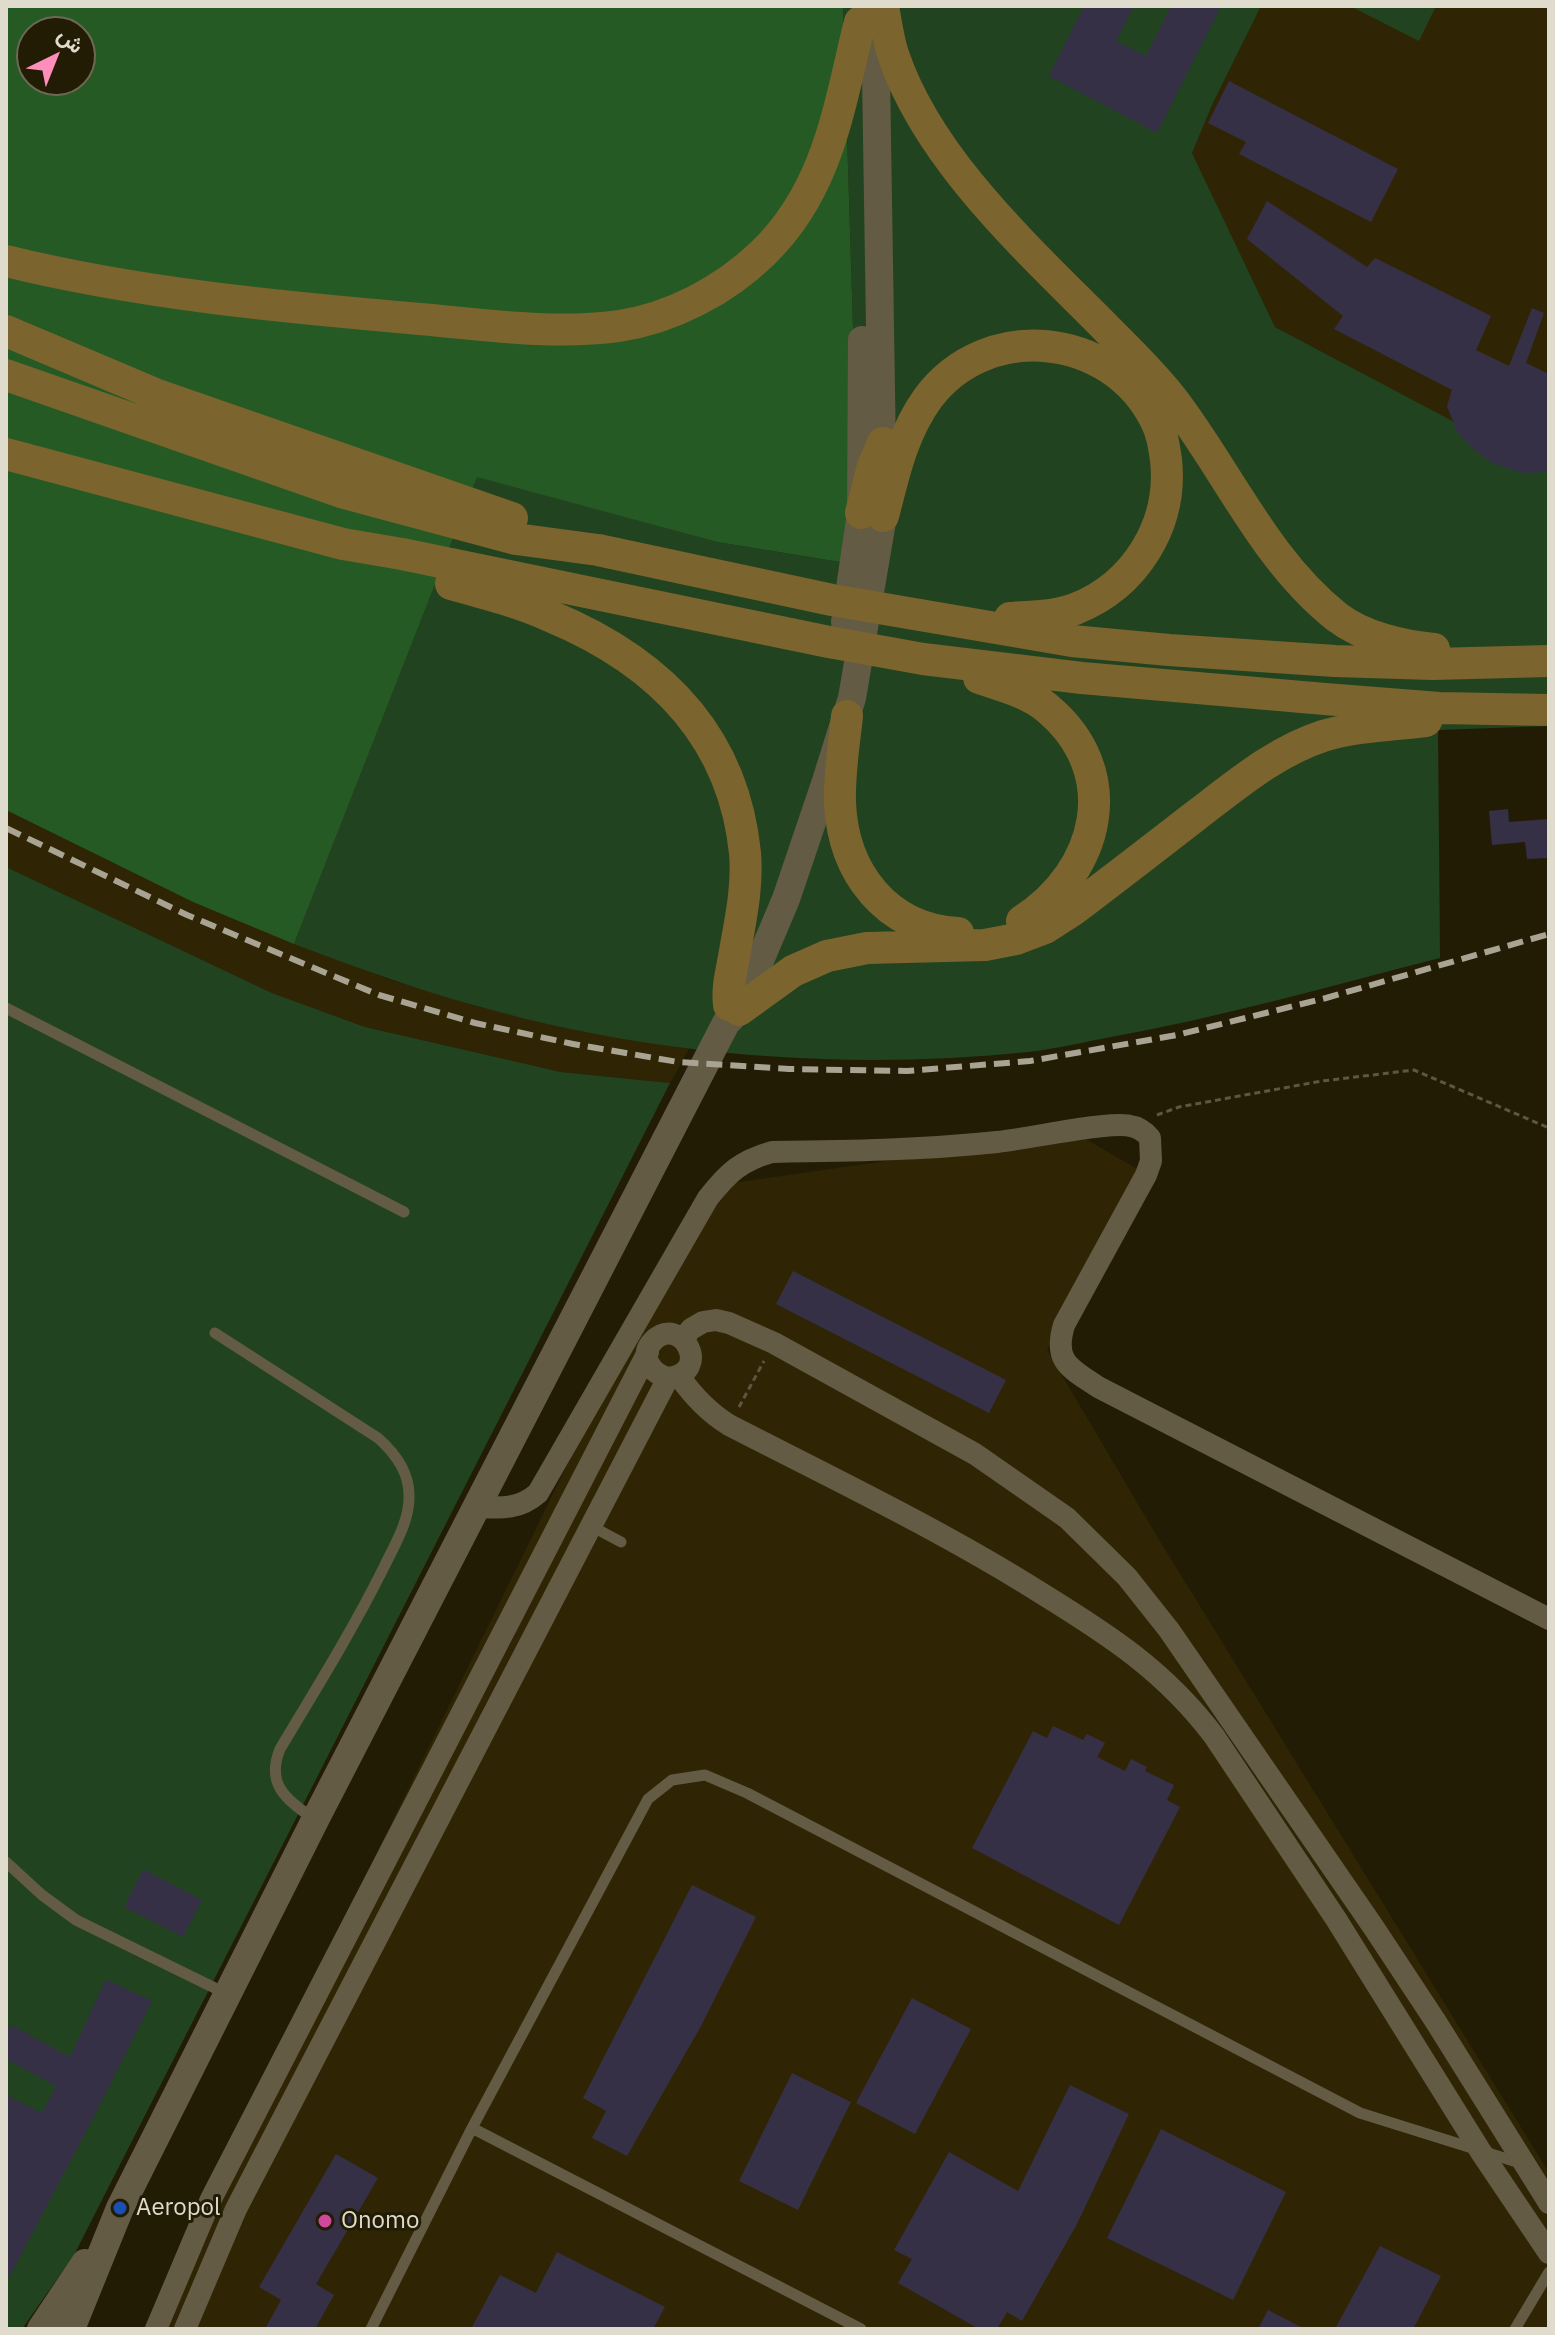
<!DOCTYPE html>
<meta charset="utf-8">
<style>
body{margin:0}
#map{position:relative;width:1555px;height:2335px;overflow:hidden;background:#231c05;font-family:"IBM Plex Sans",Vazirmatn,sans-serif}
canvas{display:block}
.frame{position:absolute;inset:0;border:8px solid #dfdbcd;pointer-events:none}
.north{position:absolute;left:16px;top:16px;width:80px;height:80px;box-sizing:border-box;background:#231c05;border:2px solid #6e6855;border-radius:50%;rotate:43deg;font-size:22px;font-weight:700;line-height:32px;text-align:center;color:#dfdbcd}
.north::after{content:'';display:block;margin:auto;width:28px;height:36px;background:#ff8ebb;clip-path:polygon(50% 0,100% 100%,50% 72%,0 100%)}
</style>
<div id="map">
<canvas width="1555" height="2335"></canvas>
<div class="frame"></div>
<div class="north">ش</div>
</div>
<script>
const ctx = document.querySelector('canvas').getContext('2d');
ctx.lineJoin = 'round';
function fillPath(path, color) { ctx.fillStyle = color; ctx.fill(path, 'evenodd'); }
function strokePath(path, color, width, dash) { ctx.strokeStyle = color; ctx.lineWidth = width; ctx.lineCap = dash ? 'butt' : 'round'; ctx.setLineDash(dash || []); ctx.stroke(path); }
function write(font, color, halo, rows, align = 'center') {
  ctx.font = font + ' "IBM Plex Sans",sans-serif'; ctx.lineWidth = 6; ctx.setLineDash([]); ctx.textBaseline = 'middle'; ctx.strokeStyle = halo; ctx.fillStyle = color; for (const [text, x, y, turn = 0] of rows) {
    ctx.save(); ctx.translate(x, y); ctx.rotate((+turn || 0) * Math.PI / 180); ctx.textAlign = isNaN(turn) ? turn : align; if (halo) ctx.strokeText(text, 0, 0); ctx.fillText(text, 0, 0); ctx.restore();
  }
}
fillPath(new Path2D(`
 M1261 6H1549V472L1275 327 1192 153 1213 103Z
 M6 810 193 902 388 979 480 1007 581 1031 689 1049 670 1083 561 1072 365 1027 272 993 6 867Z
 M1077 1134 1142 1172 1047 1350 1158 1538 1549 2173V2329H143L607 1384 725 1184Z`), '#2f2505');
fillPath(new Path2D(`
 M843 6H1261L1213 103 1192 153 1275 327 1549 472V726L1438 730 1440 958C1331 986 1222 1017 1111 1037 1084 1042 1056 1049 1028 1052 845 1071 654 1056 477 1006 415 989 355 967 294 944L477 476 717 542 846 563 856 423Z
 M1350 6H1436L1419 41Z
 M6 867 272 993 365 1027 561 1072 670 1083 74 2255 22 2329H6Z`), '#22431f');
fillPath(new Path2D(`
 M6 6H843L856 423 846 563 717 542 477 477 294 944 193 902 6 810ZM32 32H80V80H32Z`), '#265a24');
fillPath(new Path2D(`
 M1084 6H1134L1116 41 1146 56 1171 6H1221L1157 133 1049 76Z
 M1229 81 1398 169 1371 222 1239 154 1246 142 1208 123Z
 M1267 201 1367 267 1375 258 1491 316 1476 350 1509 366 1532 308 1544 313 1526 363 1549 374V472L1522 473 1492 463 1473 449 1457 432 1447 406 1452 390 1334 329 1343 316 1247 239Z
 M1508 809 1509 822 1549 819V858L1527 859 1525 842 1492 845 1489 811Z
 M793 1271 1006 1380 989 1413 776 1304Z
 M1053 1726 1083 1740 1087 1734 1105 1743 1097 1757 1125 1771 1131 1759 1147 1767 1145 1771 1174 1785 1167 1800 1180 1807 1119 1925 972 1848 1033 1731 1047 1738Z
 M143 1869 202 1900 183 1937 124 1907Z
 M692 1885 756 1917 701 2026 627 2156 592 2138 606 2111 583 2098Z
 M106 1979 152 2001 92 2120 6 2283V2095L42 2113 56 2086 6 2059V2033L11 2025 70 2057Z
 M912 1998 971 2029 915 2134 856 2103Z
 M792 2073 851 2102 798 2210 739 2181Z
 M1070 2085 1129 2114 1077 2224 1022 2321 1007 2312 997 2329H979L898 2283 912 2259 894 2250 949 2152 1018 2191Z
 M1161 2129 1286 2192 1233 2300 1107 2238Z
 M336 2154 378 2178 316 2284 334 2295 315 2329H265L281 2300 259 2287Z
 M1380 2246 1441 2276 1413 2329H1335Z
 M557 2252 665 2307 653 2329H471L500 2275 536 2293Z
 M1268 2310 1305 2329H1258Z`), '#353046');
strokePath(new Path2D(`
 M1157 1115 1179 1107 1322 1081 1414 1070 1549 1128
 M739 1407 764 1361`), '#5d5742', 3, [6, 4]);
strokePath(new Path2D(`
 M6 1008 404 1212
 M215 1333 378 1438C395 1453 409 1471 409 1495 410 1521 394 1546 383 1569 352 1631 316 1689 280 1749 265 1786 288 1800 315 1820
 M591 1526 621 1542
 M6 1862 42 1895 76 1920 227 1994
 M472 2128 861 2329
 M371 2329 472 2128 648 1799 672 1780 705 1775 747 1793 1360 2113 1520 2163
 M1515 2329 1549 2272`), '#635b43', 11);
strokePath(new Path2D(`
 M683 1339 691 1329 703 1322 716 1320 729 1323 774 1343 975 1454 1067 1518 1127 1577 1169 1630 1374 1928 1436 2022 1549 2203
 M679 1376C693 1396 708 1412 729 1425 834 1479 941 1530 1041 1593 1109 1635 1165 1671 1214 1736L1336 1919 1481 2152 1549 2253
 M476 1507C500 1508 519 1510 538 1493L708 1198C728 1173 740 1161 772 1152 847 1151 922 1150 997 1142 1029 1138 1061 1131 1094 1127 1114 1125 1136 1120 1150 1138L1151 1161 1146 1175 1064 1325C1053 1362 1070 1368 1098 1387L1549 1619
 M156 2329 211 2199 648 1352
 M185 2329 236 2209 668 1378C714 1373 681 1313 653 1341 638 1356 652 1374 668 1378`), '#635b43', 22);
strokePath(new Path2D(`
 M845 622 861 513 862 340
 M41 2329 85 2263
 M71 2329 120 2208 315 1820 726 1023 739 1010 786 899 826 781 852 698 883 516 875 11`), '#635b43', 28);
strokePath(new Path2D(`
 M883 6C886 22 888 39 893 54 928 160 1030 251 1107 329 1130 352 1154 375 1173 400 1228 472 1265 560 1337 617 1363 637 1402 646 1434 649
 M6 261C141 294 282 307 420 319 486 325 554 335 619 326 672 318 725 290 763 253 829 189 839 106 860 22
 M6 331 155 394 512 518
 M6 375 341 492 516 539 598 550 832 600 1072 641 1169 650 1335 661 1433 664 1549 661
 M6 454 343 544 402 554 829 642 923 659 1082 678 1325 699 1439 708 1549 710
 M861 513 873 466 883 443
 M883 516C894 474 902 434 928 398 987 319 1111 332 1155 419 1162 432 1164 446 1166 460 1173 524 1136 585 1075 609 1054 617 1032 616 1010 618
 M451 584C484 593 518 602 550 616 656 660 733 733 745 853 748 888 740 922 734 957 731 973 727 988 729 1005
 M979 678C1002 686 1028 692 1047 708 1124 772 1100 871 1022 921
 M847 716C844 744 839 774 840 803 843 872 886 929 958 933
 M739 1010 793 971 827 956 867 948 985 945 1016 939 1045 928 1073 910C1114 879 1154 848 1194 817 1235 786 1274 752 1323 736 1356 726 1393 725 1426 721`), '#7c642f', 32);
strokePath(new Path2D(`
 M6 828 187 915 379 995 475 1023 573 1044 678 1062 789 1069 907 1071 1030 1061 1177 1035 1326 998 1549 934`), '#a8a392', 6, [16, 8]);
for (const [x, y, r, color] of [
 [120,2208,8,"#1a4fb4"],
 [325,2221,8,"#d1479c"]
]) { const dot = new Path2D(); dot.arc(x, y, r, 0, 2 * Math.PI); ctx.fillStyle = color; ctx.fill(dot); strokePath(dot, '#231c05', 3); }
write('24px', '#dfdbcd', '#231c05', [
 ["Aeropol",136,2208],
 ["Onomo",341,2221]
], 'left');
</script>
